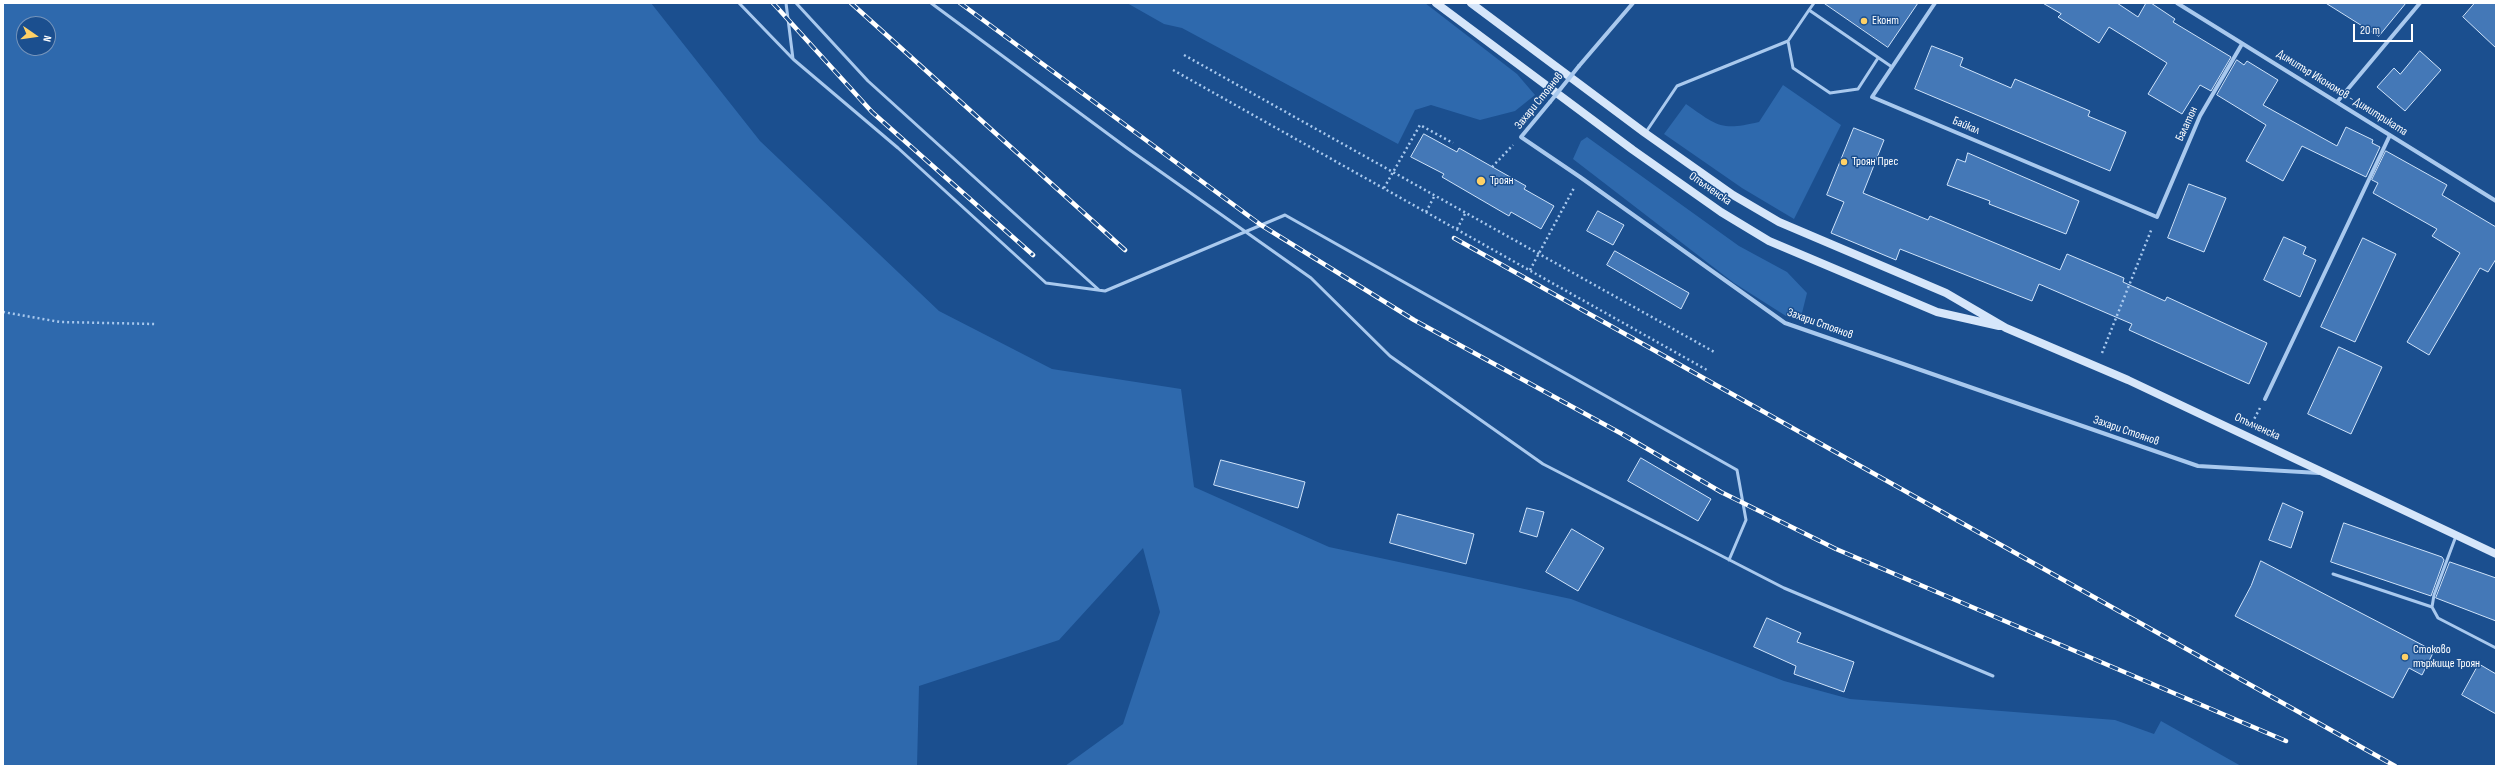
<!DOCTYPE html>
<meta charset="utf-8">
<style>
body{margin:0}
#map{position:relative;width:2499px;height:769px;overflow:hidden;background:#1b4f8f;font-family:"Sofia Sans Condensed",sans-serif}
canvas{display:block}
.frame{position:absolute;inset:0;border:4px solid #fff;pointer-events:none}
.north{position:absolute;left:16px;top:16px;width:40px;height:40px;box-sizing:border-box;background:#1b4f8f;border:1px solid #7695bc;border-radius:50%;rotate:103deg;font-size:11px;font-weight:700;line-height:16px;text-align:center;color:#fff}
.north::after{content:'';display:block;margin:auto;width:14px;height:18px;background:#ffd166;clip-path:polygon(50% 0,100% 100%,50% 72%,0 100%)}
.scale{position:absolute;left:2353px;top:24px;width:60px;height:18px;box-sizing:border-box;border:2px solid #fff;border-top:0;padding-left:5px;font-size:12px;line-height:14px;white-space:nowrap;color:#fff;-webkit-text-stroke:3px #1b4f8f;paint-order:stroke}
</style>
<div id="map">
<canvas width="2499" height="769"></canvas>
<div class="frame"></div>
<div class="north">N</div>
<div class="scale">20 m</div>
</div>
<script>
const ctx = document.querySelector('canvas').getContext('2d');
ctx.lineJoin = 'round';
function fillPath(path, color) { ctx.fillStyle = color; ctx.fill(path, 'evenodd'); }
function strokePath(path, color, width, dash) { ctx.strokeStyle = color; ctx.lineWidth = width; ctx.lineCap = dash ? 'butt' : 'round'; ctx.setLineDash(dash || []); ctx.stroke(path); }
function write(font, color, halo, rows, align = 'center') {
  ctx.font = font + ' "Sofia Sans Condensed",sans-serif'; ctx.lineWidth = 3; ctx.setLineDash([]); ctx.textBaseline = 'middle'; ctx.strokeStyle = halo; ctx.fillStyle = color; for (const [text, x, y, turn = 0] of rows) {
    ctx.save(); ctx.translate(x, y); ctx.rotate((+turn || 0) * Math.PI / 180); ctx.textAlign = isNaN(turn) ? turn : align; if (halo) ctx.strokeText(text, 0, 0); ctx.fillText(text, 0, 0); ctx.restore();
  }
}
fillPath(new Path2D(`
 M3 3H651L760 141 939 311 1052 369 1181 389 1194 487 1329 547 1571 599 1784 681 1850 699 2115 720 2154 734 2161 721 2241 766H1065L1123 724 1160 612 1143 548 1059 640 919 686 917 766H3ZM24 24H48V48H24Z
 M1127 3H1425L1517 74 1535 95 1515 111 1480 120 1431 105 1415 110 1398 144 1182 28 1164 24Z
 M1783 85 1841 125 1794 219 1742 188 1664 134 1686 104C1717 126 1721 131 1759 122Z
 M1587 137 1739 246 1787 272 1807 293 1802 313 1786 316 1734 283 1573 159 1581 141Z`), '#2e69ad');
const building = new Path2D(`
 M1824 3H1918L1888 47Z
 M2043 3H2117L2138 17 2146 3H2151L2175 19 2173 22 2231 57 2211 91 2200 85 2182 114 2148 94 2167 63 2109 27 2099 43 2058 17 2061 14Z
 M2326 3H2406L2379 36Z
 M2475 3H2496V48L2463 17Z
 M1932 46 1963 58 1960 66 2011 88 2015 79 2090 111 2088 116 2126 132 2110 171 1915 89Z
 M2420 51 2441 70 2405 111 2377 87 2394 68 2400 74Z
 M2237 60 2244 65 2247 61 2278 80 2263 105 2337 146 2346 127 2373 140 2372 143 2380 147 2366 177 2302 146 2283 181 2246 161 2266 125 2217 95Z
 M1854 128 1884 140 1863 193 1928 220 1930 216 2060 270 2067 254 2124 278 2123 282 2165 301 2167 297 2267 343 2249 384 2129 330 2132 324 2039 284 2032 301 1900 249 1896 260 1831 233 1844 202 1827 195Z
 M1424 134 1457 152 1459 148 1526 186 1524 189 1554 206 1541 229 1511 212 1509 216 1442 177 1444 174 1411 157Z
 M2386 151 2447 185 2442 195 2496 227V259L2488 272 2480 268 2429 355 2407 342 2460 253 2432 236 2437 229 2373 193 2378 183 2372 180Z
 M1968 153 2079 201 2066 234 1989 204 1990 201 1947 185 1957 159 1965 162Z
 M2189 184 2226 198 2204 252 2168 238Z
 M1598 211 1624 225 1613 245 1587 231Z
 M2284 237 2306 247 2303 254 2316 260 2300 297 2264 280Z
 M2363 238 2396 254 2355 342 2321 327Z
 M1615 251 1689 293 1681 309 1607 265Z
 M2339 347 2382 367 2351 434 2308 414Z
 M1641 458 1711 499 1698 521 1628 481Z
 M1221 460 1305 482 1298 508 1214 485Z
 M2283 503 2303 512 2291 548 2269 540Z
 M1527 508 1544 512 1537 537 1520 532Z
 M1398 514 1474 534 1466 564 1390 543Z
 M2344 523 2442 557 2444 560 2431 596 2331 562Z
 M1572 529 1604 548 1578 591 1546 572Z
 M2261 561 2434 651 2422 675 2409 668 2393 698 2235 616 2251 586Z
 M2450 562 2496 578V621L2436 598Z
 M1767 618 1801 633 1797 642 1854 662 1844 692 1794 674 1796 666 1754 647Z
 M2479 664 2496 674V714L2462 695Z`);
fillPath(building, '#4478b7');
strokePath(building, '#cfe3fa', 1);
strokePath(new Path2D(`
 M1184 55 1716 353
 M1173 70 1707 370
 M1492 167 1513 145
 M1384 188 1420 125 1453 143
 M1426 212 1435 195
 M1457 229 1466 212
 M1530 270 1574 188
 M3 312 60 322 155 324
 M2102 353 2152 228
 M2252 423 2260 408`), '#a9c9ee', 2.5, [2, 3]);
strokePath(new Path2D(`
 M739 3 793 59 898 148 1046 283 1105 291 1285 215 1737 470 1746 520 1729 560
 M786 3 793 59
 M796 3 868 81 1099 290
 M931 3 1127 148 1311 278 1390 356 1543 464 1784 588 1993 676
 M1814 3 1809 10 1892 67
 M1788 41 1793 68 1830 93 1858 89 1878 58
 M1646 132 1677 86 1788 41 1809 10
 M2456 536 2434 595 2432 607 2438 618 2496 648
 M2333 574 2432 607`), '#a9c9ee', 3);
strokePath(new Path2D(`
 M1935 3 1872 97 2157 217 2200 116 2242 44
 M2177 3 2496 201
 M1579 66 1633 3
 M1550 102 1521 137 1580 177 1785 323 2198 466 2319 473
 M2337 102 2420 3
 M2265 399 2390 135`), '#a9c9ee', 4);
strokePath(new Path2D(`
 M1436 3 1633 150 1721 212 1769 241 1937 312 1999 326
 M1471 3 1645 133 1733 195 1779 222 1946 293 2006 328 2128 380 2496 554`), '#d6e6fa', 8);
const rail = new Path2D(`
 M773 3 872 112 1033 255
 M851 3 1125 250
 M960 3 1261 225 1414 320 1622 434 1721 492 1836 549 2286 741
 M1454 238 2395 766`);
strokePath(rail, '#fff', 4.5);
strokePath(rail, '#1b4f8f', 3, [9]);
strokePath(new Path2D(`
 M1550 102 1579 66`), '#a9c9ee', 4);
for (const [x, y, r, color] of [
 [1864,21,4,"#ffd166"],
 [1844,162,4,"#ffd166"],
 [1481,181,5,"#ffd166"],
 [2405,657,4,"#ffd166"]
]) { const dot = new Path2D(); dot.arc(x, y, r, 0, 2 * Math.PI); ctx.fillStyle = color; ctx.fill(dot); strokePath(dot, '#1b4f8f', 1.5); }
write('12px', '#fff', '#1b4f8f', [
 ["Еконт",1872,21],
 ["Троян Прес",1852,162],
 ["Троян",1490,181],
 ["Стоково",2413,650],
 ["тържище Троян",2413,664]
], 'left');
write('12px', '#fff', '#1b4f8f', [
 ["Димитър Икономов - Димитриката",2342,93,32],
 ["Захари Стоянов",1539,101,-51],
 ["Балатон",2187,124,-65],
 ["Байкал",1966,126,23],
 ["Опълченска",1710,189,35],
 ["Захари Стоянов",1820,324,20],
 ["Опълченска",2257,427,25],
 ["Захари Стоянов",2126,431,19]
]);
</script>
